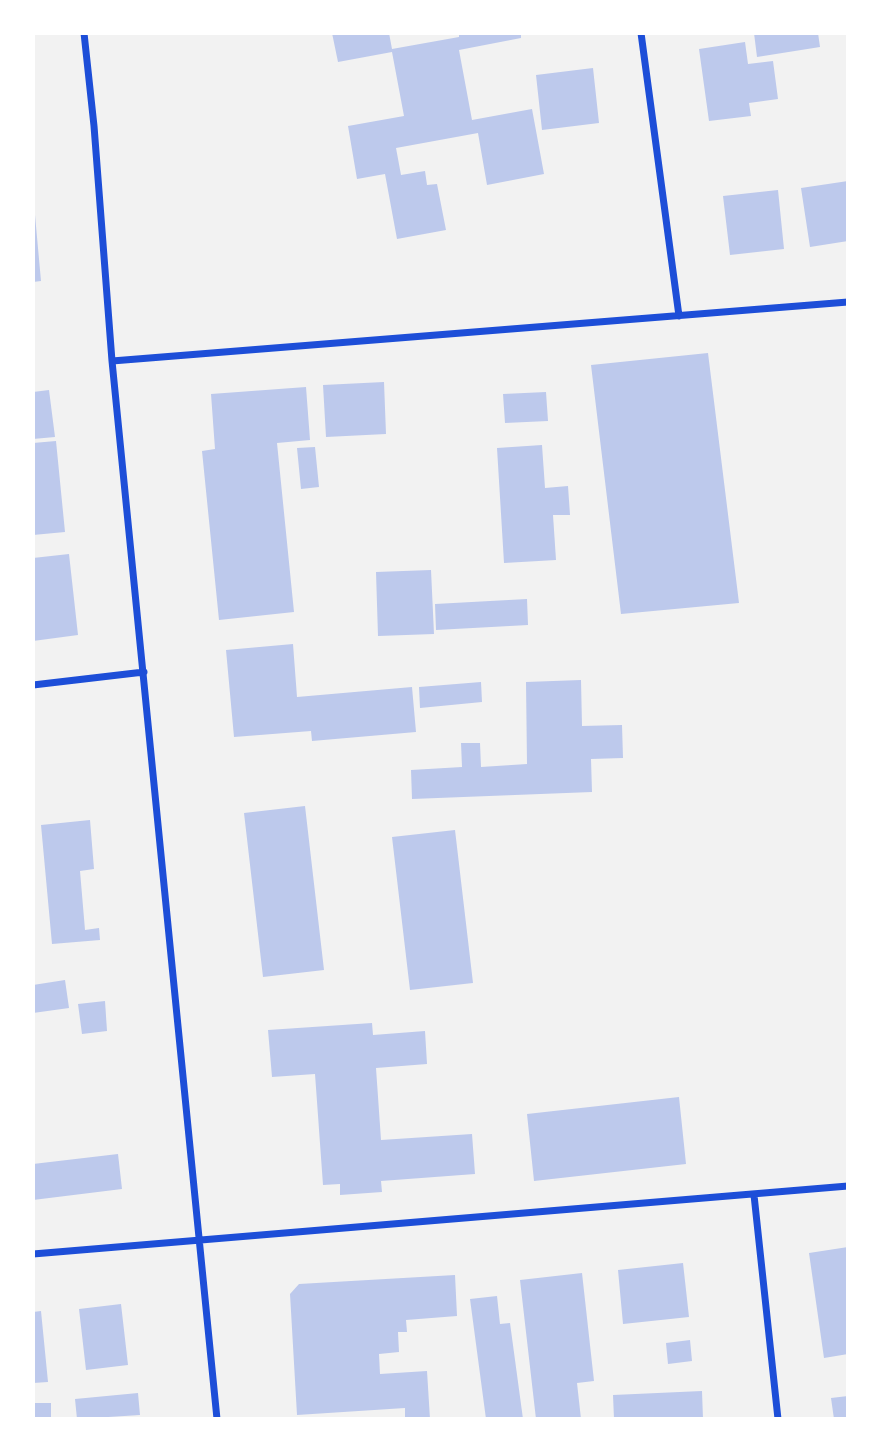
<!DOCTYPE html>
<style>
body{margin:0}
#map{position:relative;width:881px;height:1452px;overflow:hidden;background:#f2f2f2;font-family:Manrope,sans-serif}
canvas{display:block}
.frame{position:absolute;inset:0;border:35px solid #fff;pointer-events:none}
</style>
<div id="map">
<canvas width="881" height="1452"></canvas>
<div class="frame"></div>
</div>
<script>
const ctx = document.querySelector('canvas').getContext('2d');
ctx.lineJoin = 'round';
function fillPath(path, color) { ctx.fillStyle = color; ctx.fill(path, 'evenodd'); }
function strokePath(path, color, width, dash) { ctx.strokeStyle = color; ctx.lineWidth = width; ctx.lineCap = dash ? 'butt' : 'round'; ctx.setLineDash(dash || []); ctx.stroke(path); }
fillPath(new Path2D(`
 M332 33H389L392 49 459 37V33H521V38L459 50 472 120 532 109 544 174 487 185 478 133 396 148 401 175 425 171 427 185 437 184 446 230 397 239 385 174 357 179 348 126 404 116 392 52 338 62Z
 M754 33H818L820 47 757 57Z
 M745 42 748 64 773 61 778 99 749 103 751 116 709 121 699 49Z
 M593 68 599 123 542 130 536 75Z
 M848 181V241L810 247 801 188Z
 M778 190 784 249 730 255 723 196Z
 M33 215H35L41 281 33 282Z
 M708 353 739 603 621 614 591 365Z
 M384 382 386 434 326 437 323 385Z
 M306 387 310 440 277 443 294 612 219 620 202 451 215 449 211 394Z
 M49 390 55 437 33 439V392Z
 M546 392 548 421 505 423 503 394Z
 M56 441 65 532 33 535V443Z
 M542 445 545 488 568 486 570 515H553L556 560 504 563 497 448Z
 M315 447 319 487 301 489 297 448Z
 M69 554 78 635 33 641V558Z
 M431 570 434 634 378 636 376 572Z
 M527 599 528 625 436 630 435 604Z
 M293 644 297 697 412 687 416 732 312 741 311 731 234 737 226 650Z
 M581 680 582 726 622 725 623 758 591 759 592 792 412 799 411 770 462 767 461 743H480L481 767 527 764 526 682Z
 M481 682 482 702 420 708 419 687Z
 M305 806 324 970 263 977 244 813Z
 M90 820 94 869 80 871 85 930 99 928 100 940 52 944 41 825Z
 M455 830 473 983 410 990 392 837Z
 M65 980 69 1008 33 1013V985Z
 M105 1001 107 1031 82 1034 78 1004Z
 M372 1023 373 1035 425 1031 427 1064 376 1068 381 1140 472 1134 475 1174 381 1181 382 1192 340 1195V1184L323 1185 315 1074 272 1077 268 1030Z
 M679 1097 686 1164 534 1181 527 1114Z
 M118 1154 122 1189 33 1200V1164Z
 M848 1247V1354L824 1358 809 1253Z
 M683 1263 689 1317 623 1324 618 1270Z
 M582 1273 594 1381 577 1383 581 1419H536L520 1280Z
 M455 1275 457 1316 406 1320 407 1332H398L399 1352 379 1354 380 1374 427 1371 430 1419H405V1408L297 1415 290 1294 299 1284Z
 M497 1296 500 1324 510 1323 523 1419H486L470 1299Z
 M121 1304 128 1365 86 1370 79 1309Z
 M41 1311 48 1382 33 1383V1312Z
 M690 1340 692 1361 668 1364 666 1343Z
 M702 1391 703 1419H614L613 1395Z
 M138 1393 140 1415 77 1419 75 1399Z
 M848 1396V1419H834L831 1398Z
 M33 1403H51V1419H33Z`), '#bdc9ec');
strokePath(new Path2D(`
 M84 33 94 126 112 361 217 1419
 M641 33 679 316
 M112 361 848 302
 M33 685 144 672
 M754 1195 778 1419
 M33 1254 848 1186`), '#1d4ed8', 7);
</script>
